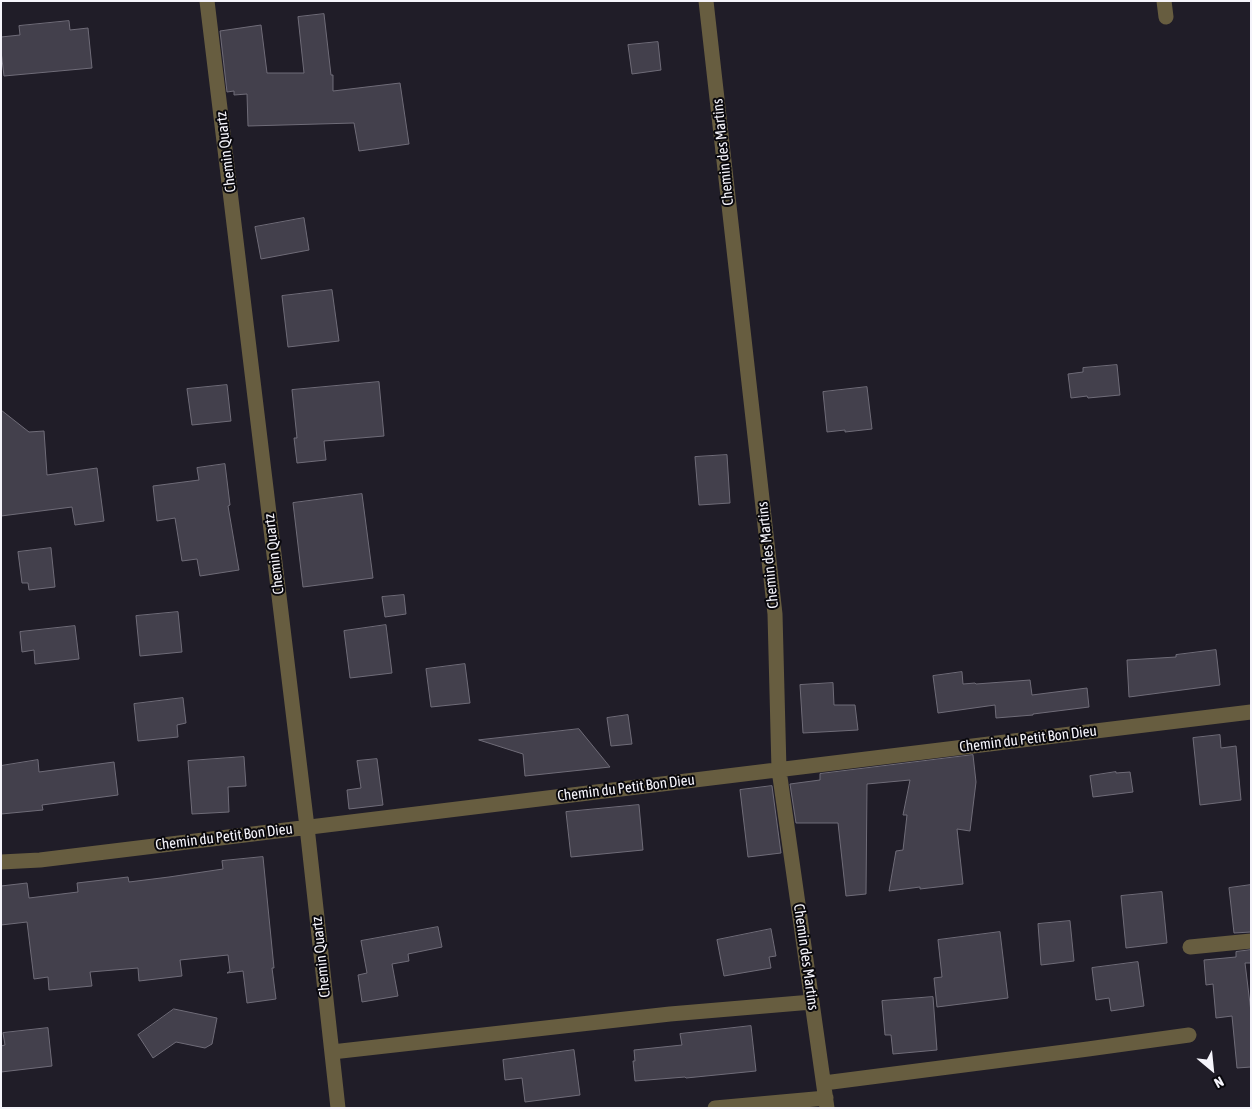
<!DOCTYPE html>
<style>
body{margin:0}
#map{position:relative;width:1252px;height:1109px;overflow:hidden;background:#201d28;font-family:"Asap Condensed",sans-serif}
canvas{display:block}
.frame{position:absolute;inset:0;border:2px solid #f5f4fb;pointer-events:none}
.north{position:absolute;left:1187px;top:1044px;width:50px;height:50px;-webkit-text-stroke:4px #09080d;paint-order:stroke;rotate:152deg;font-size:14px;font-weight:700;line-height:20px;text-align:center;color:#f5f4fb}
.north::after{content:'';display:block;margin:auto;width:18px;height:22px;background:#f5f4fb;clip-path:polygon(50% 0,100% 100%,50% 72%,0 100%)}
</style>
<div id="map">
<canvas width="1252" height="1109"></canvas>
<div class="frame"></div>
<div class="north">N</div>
</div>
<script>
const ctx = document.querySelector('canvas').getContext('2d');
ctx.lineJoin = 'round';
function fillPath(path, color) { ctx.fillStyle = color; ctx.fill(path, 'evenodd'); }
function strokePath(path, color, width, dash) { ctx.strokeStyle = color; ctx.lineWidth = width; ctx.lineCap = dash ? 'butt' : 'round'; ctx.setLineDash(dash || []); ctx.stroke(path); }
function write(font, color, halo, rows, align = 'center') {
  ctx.font = font + ' "Asap Condensed",sans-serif'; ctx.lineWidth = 4; ctx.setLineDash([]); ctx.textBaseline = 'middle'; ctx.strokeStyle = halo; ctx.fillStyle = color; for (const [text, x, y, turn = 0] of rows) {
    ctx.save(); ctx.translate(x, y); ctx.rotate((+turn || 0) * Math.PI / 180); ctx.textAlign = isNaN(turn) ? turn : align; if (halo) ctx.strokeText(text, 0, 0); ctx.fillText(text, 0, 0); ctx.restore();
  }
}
const building = new Path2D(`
 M324 14 331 75H333V91L400 83 409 144 359 151 354 123 248 126 247 94 234 95V91L227 92 220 31 261 25 267 73H304L298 17Z
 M69 21 70 30 88 28 92 68 4 76 1 51V37L20 35 19 26Z
 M658 42 661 70 632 74 628 45Z
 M304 218 309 250 261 259 255 227Z
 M332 290 339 341 288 347 282 296Z
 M1117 365 1120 395 1088 398 1087 396 1071 398 1068 374 1083 372V368Z
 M379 382 384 436 324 441 326 460 297 463 294 438H297L292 390Z
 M227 385 231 421 192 425 187 389Z
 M867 387 872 429 845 432V430L827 432 823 392Z
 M1 410 29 432 44 431 47 475 97 468 104 521 75 525 72 507 1 516Z
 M727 455 730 503 699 505 695 457Z
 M225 464 230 505 228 506 239 570 200 576 197 559 182 561 175 518 157 521 153 486 199 480 197 468Z
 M362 494 373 578 303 587 293 503Z
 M51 548 55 587 29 590 28 583H22L18 552Z
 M404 595 406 614 385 617 382 597Z
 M178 612 182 652 140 656 136 616Z
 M386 625 392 673 350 678 344 631Z
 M75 626 79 659 35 664 34 650 22 652 20 632Z
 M1216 650 1220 685 1129 697 1127 660 1176 657V655Z
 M465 664 470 703 431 707 426 669Z
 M962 672 963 684 975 683 976 684 1030 680 1032 695 1087 688 1089 707 1033 714V715L996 718 995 705 938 713 933 676Z
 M833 683 834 705H855L858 730 803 733 800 685Z
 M183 698 186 723 177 725 178 737 138 741 134 704Z
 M628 715 632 744 611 746 607 718Z
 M579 729 610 767 525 776 523 754 479 740Z
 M1220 735 1221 748 1236 746 1241 800 1200 805 1193 738Z
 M973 755 976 782 970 831 957 829 963 884 920 889V887L889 891 896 851 903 850 907 815H903L910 780 867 784 866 894 846 896 838 823H796L790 784 820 780V774Z
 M244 757 246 786 228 787 229 812 192 814 188 761Z
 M377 759 383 805 349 809 347 790 361 788 357 761Z
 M38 760 39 772 114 762 118 795 42 805 43 810 1 814V766Z
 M1116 772V773L1130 772 1133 792 1093 797 1090 776Z
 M772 786 781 853 748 857 740 790Z
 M639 805 643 850 571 857 566 812Z
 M263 857 274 968H272L276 999 247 1003 243 971 227 973 230 971 228 955 180 960 182 976 139 981 138 968 90 972 92 986 49 990 48 977 34 979 27 922 1 925V886L27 883 29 898 78 892 77 883 128 877 129 882 169 877 223 869 222 861Z
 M1251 885V932L1234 933 1229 888Z
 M1162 892 1167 943 1126 948 1121 896Z
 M1070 921 1074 961 1041 965 1038 924Z
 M438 927 442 947 408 954 409 961 392 964 398 996 362 1002 358 975 367 973 361 941Z
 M771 929 776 956 769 957 771 968 724 976 717 940Z
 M1000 932 1008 998 937 1007 934 978 942 977 938 940Z
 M1251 950V963H1245L1251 1012V1067L1237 1068 1232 1016 1216 1018 1213 984 1206 985 1204 960 1236 957V952Z
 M1138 962 1144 1006 1111 1011 1109 998 1096 1000 1092 968Z
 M933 997 937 1050 893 1054 891 1035H885L882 1001Z
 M174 1009 217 1018 212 1044 205 1048 176 1042 153 1058 138 1035Z
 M751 1026 756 1071 686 1078 685 1077 635 1081 633 1061H635L634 1050 682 1045 680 1034Z
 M48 1028 52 1066 1 1072V1046L5 1045 3 1033Z
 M574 1050 580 1095 525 1102 522 1078 505 1080 503 1060Z`);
fillPath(building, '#43404c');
strokePath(building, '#6f6c78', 1);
strokePath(new Path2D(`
 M207 1 307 827 338 1108
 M706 1 775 614 779 770 827 1108
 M1164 1 1166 17
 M1 862 40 860 1251 712
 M1190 947 1251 941
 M332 1052 670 1014 812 1002
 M824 1083 1088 1049 1189 1035
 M715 1108 826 1098`), '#675d40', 15);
write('15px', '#f5f4fb', '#09080d', [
 ["Chemin Quartz",226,152,-97],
 ["Chemin des Martins",723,152,-96],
 ["Chemin Quartz",274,554,-97],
 ["Chemin des Martins",768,555,-96],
 ["Chemin du Petit Bon Dieu",1028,739,-7],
 ["Chemin du Petit Bon Dieu",626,788,-7],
 ["Chemin du Petit Bon Dieu",224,837,-7],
 ["Chemin Quartz",321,957,-96],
 ["Chemin des Martins",806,957,82]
]);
</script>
